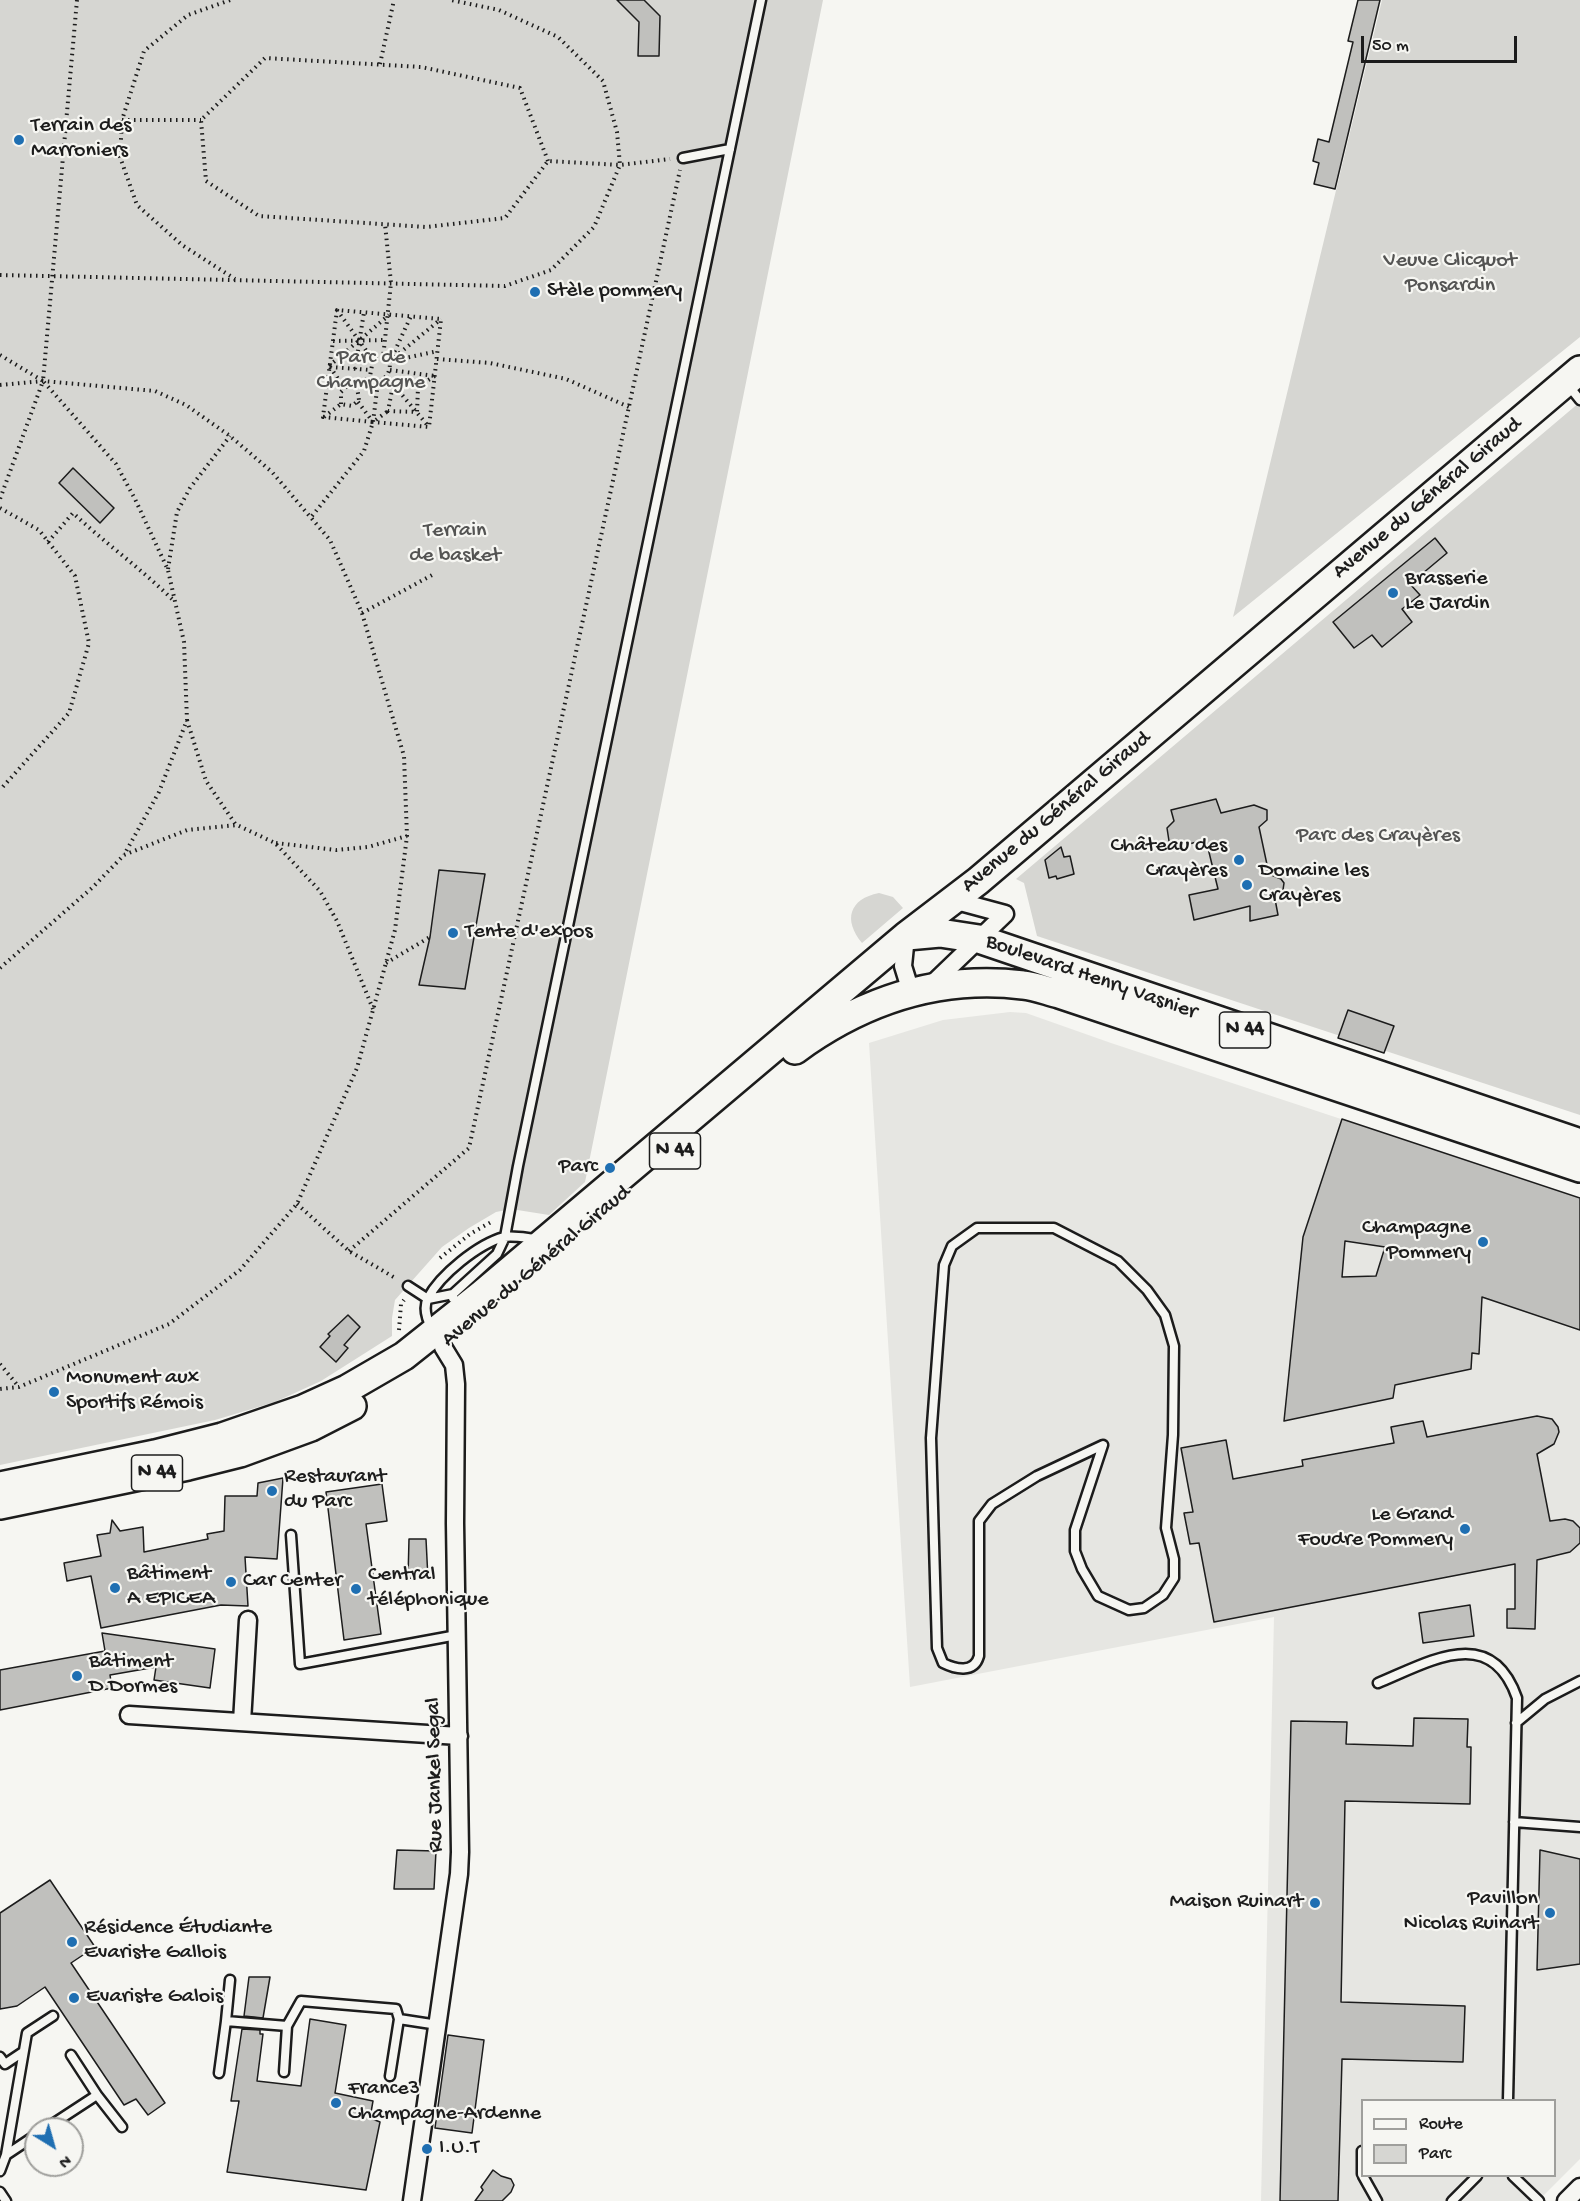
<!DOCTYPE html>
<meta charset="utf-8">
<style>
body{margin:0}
#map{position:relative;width:1580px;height:2201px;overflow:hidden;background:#f6f6f2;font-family:"Gochi Hand",sans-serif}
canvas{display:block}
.legend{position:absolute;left:1361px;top:2099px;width:195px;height:78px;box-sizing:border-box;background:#f6f6f2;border:2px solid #9f9f9c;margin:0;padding:8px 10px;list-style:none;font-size:18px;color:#1c1c1c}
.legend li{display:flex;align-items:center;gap:12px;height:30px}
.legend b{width:30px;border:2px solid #9f9f9c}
.north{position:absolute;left:24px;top:2117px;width:60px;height:60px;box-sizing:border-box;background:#f6f6f2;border:2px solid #9f9f9c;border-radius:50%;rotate:143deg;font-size:16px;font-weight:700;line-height:24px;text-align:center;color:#1c1c1c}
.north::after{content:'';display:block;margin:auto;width:21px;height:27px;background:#1f6fb2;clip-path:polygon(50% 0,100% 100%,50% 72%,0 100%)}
.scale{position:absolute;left:1361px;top:36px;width:156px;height:27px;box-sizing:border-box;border:3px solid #1c1c1c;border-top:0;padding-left:8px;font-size:18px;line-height:21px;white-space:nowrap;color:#1c1c1c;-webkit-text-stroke:4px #f6f6f2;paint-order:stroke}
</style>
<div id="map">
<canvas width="1580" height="2201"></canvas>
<ul class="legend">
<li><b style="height:8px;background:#f6f6f2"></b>Route</li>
<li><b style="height:16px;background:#d6d6d2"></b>Parc</li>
</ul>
<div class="north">N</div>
<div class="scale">50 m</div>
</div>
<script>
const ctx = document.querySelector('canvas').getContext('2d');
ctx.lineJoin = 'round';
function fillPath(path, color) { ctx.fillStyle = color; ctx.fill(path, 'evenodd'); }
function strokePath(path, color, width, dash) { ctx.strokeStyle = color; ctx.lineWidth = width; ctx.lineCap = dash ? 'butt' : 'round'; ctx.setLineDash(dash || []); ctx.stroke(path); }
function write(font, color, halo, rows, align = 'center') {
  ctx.font = font + ' "Gochi Hand",sans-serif'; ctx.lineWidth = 4.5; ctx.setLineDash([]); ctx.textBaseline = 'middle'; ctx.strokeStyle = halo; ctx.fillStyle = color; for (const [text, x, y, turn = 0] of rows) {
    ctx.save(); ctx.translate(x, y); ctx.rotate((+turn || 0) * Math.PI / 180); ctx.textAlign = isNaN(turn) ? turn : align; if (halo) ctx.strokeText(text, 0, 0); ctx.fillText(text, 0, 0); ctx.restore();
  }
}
fillPath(new Path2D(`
 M1010 1012 1026 1013 1111 1043 1580 1198V2159L1538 2201H1261L1274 1617 910 1687 869 1043 943 1020ZM1362 2100H1554V2176H1362Z`), '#e6e6e2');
fillPath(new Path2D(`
 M0 0H823L585 1182 549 1215 511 1209 496 1212 469 1228 442 1247 395 1300 392 1318V1336L321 1381 275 1402 215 1420 0 1465Z
 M1382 0H1580V337L1233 617Z
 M1580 402V1115L1037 936 1024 883 1016 879Z
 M879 893 893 897 903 908 862 943C843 920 849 899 879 893Z`), '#d6d6d2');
const building = new Path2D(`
 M617 0H644L660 16 659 56H638L639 22Z
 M1358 0H1380L1335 189 1314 184 1319 163 1313 161 1318 139 1329 142 1353 42 1348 41Z
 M73 468 114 508 100 523 59 483Z
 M1435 538 1447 553 1410 584 1420 595 1402 609 1412 622 1382 647 1372 635 1354 648 1333 622Z
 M1216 799 1221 813 1254 805 1267 810V820L1259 827 1269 874 1281 879 1284 883 1283 890 1275 899 1278 915 1250 921V906L1194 920 1189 895 1218 889 1206 840 1180 846 1169 841 1167 828 1174 821 1171 810Z
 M1061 847 1064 857 1070 856 1074 874 1057 879 1056 876 1049 878 1045 860Z
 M439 870 485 874 465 989 419 985 430 937Z
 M1348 1010 1394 1026 1384 1053 1338 1038Z
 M1342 1119 1580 1198V1330L1482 1297 1479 1354 1472 1353 1471 1369 1395 1385 1393 1398 1284 1421 1303 1237ZM1345 1241 1385 1247 1376 1276 1342 1277Z
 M348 1315 360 1327 344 1345 348 1348 336 1362 320 1347 330 1336 328 1334Z
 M1537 1416 1552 1419 1558 1427 1559 1432 1554 1444 1537 1454 1550 1521 1565 1519 1573 1521 1580 1528V1543L1570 1552 1537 1560 1535 1629 1507 1628V1609H1515V1564L1214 1622 1199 1543 1190 1544 1184 1513 1193 1512 1181 1448 1226 1440 1233 1479 1303 1466 1302 1460 1394 1443 1391 1427 1423 1421 1427 1437Z
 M283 1478 277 1559 245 1557 248 1606 221 1605 101 1628 91 1576 67 1581 64 1563 101 1556 97 1535 110 1533 112 1520 120 1531 143 1527 144 1552 208 1539 207 1534 224 1531 225 1496H257L258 1483Z
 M382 1484 387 1521 366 1524 381 1634 344 1640 326 1492Z
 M409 1539H426L428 1579 408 1578Z
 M1470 1605 1474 1636 1423 1643 1419 1613Z
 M102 1633 215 1649 210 1688 154 1680 156 1667 110 1675 112 1688 0 1710V1670L105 1651Z
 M1414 1718 1468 1719 1467 1747H1471L1470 1804 1345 1801 1341 2002 1465 2006 1463 2062 1342 2059 1338 2201H1280L1291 1721 1347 1722 1346 1744 1413 1746Z
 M397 1850 436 1851 434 1889H394Z
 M1540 1850 1580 1859V1964L1537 1970Z
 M50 1880 95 1947 71 1963 165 2103 148 2115 136 2099 124 2105 45 1987 17 2006 0 2009V1913Z
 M249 1977H270L263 2018 244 2016Z
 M310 2019 346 2025 335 2093 373 2101 370 2118 380 2122 366 2190 227 2172 239 2101H231L242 2029 260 2030V2034H263L257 2081 301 2086Z
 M448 2035 484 2040 472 2133 435 2128Z
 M493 2170 501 2176 511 2179 514 2185 511 2192 502 2201H475L483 2190 481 2187Z`);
fillPath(building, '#c0c0bd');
strokePath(building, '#1c1c1c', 1.5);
const lane = new Path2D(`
 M683 158 730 149
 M1568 385 1580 400
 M977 1228H1054L1118 1261 1147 1290 1165 1315 1174 1346 1173 1435 1166 1528 1174 1559V1578L1163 1595 1144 1608 1129 1610 1098 1596 1082 1569 1075 1551V1530L1103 1445 1037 1476 992 1504 979 1521V1656C974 1674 955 1669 943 1663L937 1648 931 1438 944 1265 952 1246Z
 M408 1286 428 1299 453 1294V1298
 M453 1294 497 1254 505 1237 518 1166 761 0
 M432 1329C427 1320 423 1308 428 1298 440 1275 478 1244 504 1237 513 1235 526 1238 536 1239
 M291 1535 300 1664 457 1635
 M1378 1683C1429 1662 1491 1623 1517 1698L1508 2100
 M1516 1723 1545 1699 1580 1681
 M1514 1822 1580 1827
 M226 2021 230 1980
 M71 2055 97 2095
 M0 2057 5 2064 23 2052
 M284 2072 287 2026 301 2001 396 2009 399 2019 438 2025
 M219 2073 226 2021 287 2026
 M390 2076 399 2019
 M45 2129 97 2095 122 2127
 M1362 2151V2174
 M6 2155 36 2135
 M0 2171 6 2155 27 2033 53 2016
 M1363 2176 1377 2201
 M1513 2176 1539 2201
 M0 2192 6 2201
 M1452 2201 1477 2176`);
const street = new Path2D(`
 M953 900 1005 914
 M906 936 903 966 911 992
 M928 988 1005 914
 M129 1715 459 1736
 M242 1722 248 1620
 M412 2201 459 1874 460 1852 455 1523 456 1384 454 1365 443 1347
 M1566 2201 1580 2187`);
const primary = new Path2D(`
 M907 936 940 933 979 939 1580 1143
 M795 1050C862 1001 939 975 1023 985 1035 986 1047 991 1059 994L1580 1168
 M0 1486 155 1454 222 1437 303 1409 347 1389 404 1356 482 1294 906 936 978 881 1580 370
 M0 1505 188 1466 240 1453 311 1427 352 1406`);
strokePath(lane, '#1c1c1c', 13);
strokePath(street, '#1c1c1c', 21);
strokePath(primary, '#1c1c1c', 32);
strokePath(new Path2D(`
 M77 0 43 381 116 464 135 499 168 570 184 642 187 720 159 792 124 855
 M230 0 188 15 144 51 122 120 120 157 137 205 182 245 235 279
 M380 64 394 0
 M122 120H201
 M548 161 520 88 421 67 265 58 201 120 206 181 259 216 426 227 505 218 548 161 620 165 670 159
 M0 275 505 286 551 270 594 227 620 165 617 132 603 81 558 37 499 10 451 0
 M337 310 373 360
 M333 341 386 340
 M0 355 43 381 0 499
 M392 357 411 316
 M437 359 490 363 566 379 629 407
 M390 361 441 319
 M391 361 438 351
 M329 366 389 315
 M330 367 371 370
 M330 367 345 389
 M355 369 364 312
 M390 370 435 376
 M387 377 429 427
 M378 382 370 376 373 360 383 358
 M0 385 43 381 155 391 186 405 230 436 272 472 330 540 362 613 404 756 407 836 395 930 357 1068 297 1204 240 1270 169 1324 19 1387 0 1389
 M393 385 418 387 417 412 388 411Z
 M418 386 435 376
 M358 402 373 422 429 427 441 319 337 310 323 417 373 422 388 411
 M341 404V392L347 386 357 387
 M324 417 341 404 352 406 359 400 357 387 370 376
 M0 508 39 530 75 576 89 643 69 713 0 790
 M312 516 364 451 373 422 378 382C388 377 390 372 390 361L383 358 391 283 385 224
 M48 542 73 513C106 544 143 570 175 602
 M168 569 177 512 190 488 230 436
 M362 613 434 574
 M187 720 206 781 236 825
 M276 843 336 850 368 847 407 836
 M386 963 430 937
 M0 968 93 887 124 855 187 830 237 825 275 843 320 891 337 921 373 1009
 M297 1204 349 1251 397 1279
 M349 1251 469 1148 680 170
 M440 1258 470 1234 493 1221
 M399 1330 401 1304 404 1300
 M0 1364 19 1387`), '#1c1c1c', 4, [1.5, 4.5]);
strokePath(lane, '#f6f6f2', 8);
strokePath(street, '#f6f6f2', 16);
strokePath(primary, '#f6f6f2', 27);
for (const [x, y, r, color] of [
 [19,140,6,"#1f6fb2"],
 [535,292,6,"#1f6fb2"],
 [1393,593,6,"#1f6fb2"],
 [1239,860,6,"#1f6fb2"],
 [1247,885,6,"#1f6fb2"],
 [453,933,6,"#1f6fb2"],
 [610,1168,6,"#1f6fb2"],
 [1483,1242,6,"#1f6fb2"],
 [54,1392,6,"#1f6fb2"],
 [272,1491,6,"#1f6fb2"],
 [1465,1529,6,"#1f6fb2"],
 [231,1582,6,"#1f6fb2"],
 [115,1588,6,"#1f6fb2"],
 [356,1589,6,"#1f6fb2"],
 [77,1676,6,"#1f6fb2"],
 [1315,1903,6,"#1f6fb2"],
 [1550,1913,6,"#1f6fb2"],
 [72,1942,6,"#1f6fb2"],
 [74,1998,6,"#1f6fb2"],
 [336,2103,6,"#1f6fb2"],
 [427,2149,6,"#1f6fb2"]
]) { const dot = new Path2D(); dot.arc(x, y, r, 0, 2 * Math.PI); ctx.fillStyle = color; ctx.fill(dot); strokePath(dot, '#f6f6f2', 2); }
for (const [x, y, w] of [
 [1245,1030,51],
 [675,1151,51],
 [157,1473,51]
]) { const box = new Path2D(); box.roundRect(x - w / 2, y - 18, w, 36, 4.5); ctx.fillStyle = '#f6f6f2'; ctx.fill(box); strokePath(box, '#1c1c1c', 1.5); }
write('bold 21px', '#1c1c1c', null, [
 ["N 44",1245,1030],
 ["N 44",675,1151],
 ["N 44",157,1473]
]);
write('22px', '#1c1c1c', '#f6f6f2', [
 ["Terrain des",31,127],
 ["Marroniers",31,152],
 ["Stèle pommery",547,292],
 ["Brasserie",1405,580],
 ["Le Jardin",1405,605],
 ["Château des",1227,847,"right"],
 ["Crayères",1227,872,"right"],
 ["Domaine les",1259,872],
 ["Crayères",1259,897],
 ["Tente d'expos",465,933],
 ["Parc",598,1168,"right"],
 ["Champagne",1471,1229,"right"],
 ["Pommery",1471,1254,"right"],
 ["Monument aux",66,1379],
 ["Sportifs Rémois",66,1404],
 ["Restaurant",284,1478],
 ["du Parc",284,1503],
 ["Le Grand",1453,1516,"right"],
 ["Foudre Pommery",1453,1541,"right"],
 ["Bâtiment",127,1575],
 ["A EPICEA",127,1600],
 ["Central",368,1576],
 ["téléphonique",368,1601],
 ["Car Center",243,1582],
 ["Bâtiment",89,1663],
 ["D Dormes",89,1688],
 ["Pavillon",1538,1900,"right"],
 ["Nicolas Ruinart",1538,1925,"right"],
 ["Maison Ruinart",1303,1903,"right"],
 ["Résidence Étudiante",84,1929],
 ["Evariste Gallois",84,1954],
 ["Evariste Galois",86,1998],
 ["France3",348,2090],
 ["Champagne-Ardenne",348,2115],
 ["I.U.T",439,2149]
], 'left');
write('22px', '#545453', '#f6f6f2', [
 ["Veuve Clicquot",1450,262],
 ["Ponsardin",1450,287],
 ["Parc de",371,359],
 ["Champagne",371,384],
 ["Terrain",455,532],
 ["de basket",455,557],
 ["Parc des Crayères",1378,837]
]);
write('22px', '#1c1c1c', '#f6f6f2', [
 ["Avenue du Général Giraud",1428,499,-40],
 ["Avenue du Général Giraud",1057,813,-40],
 ["Boulevard Henry Vasnier",1091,978,19],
 ["Avenue du Général Giraud",537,1267,-40],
 ["Rue Jankel Segal",436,1775,-91]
]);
</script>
